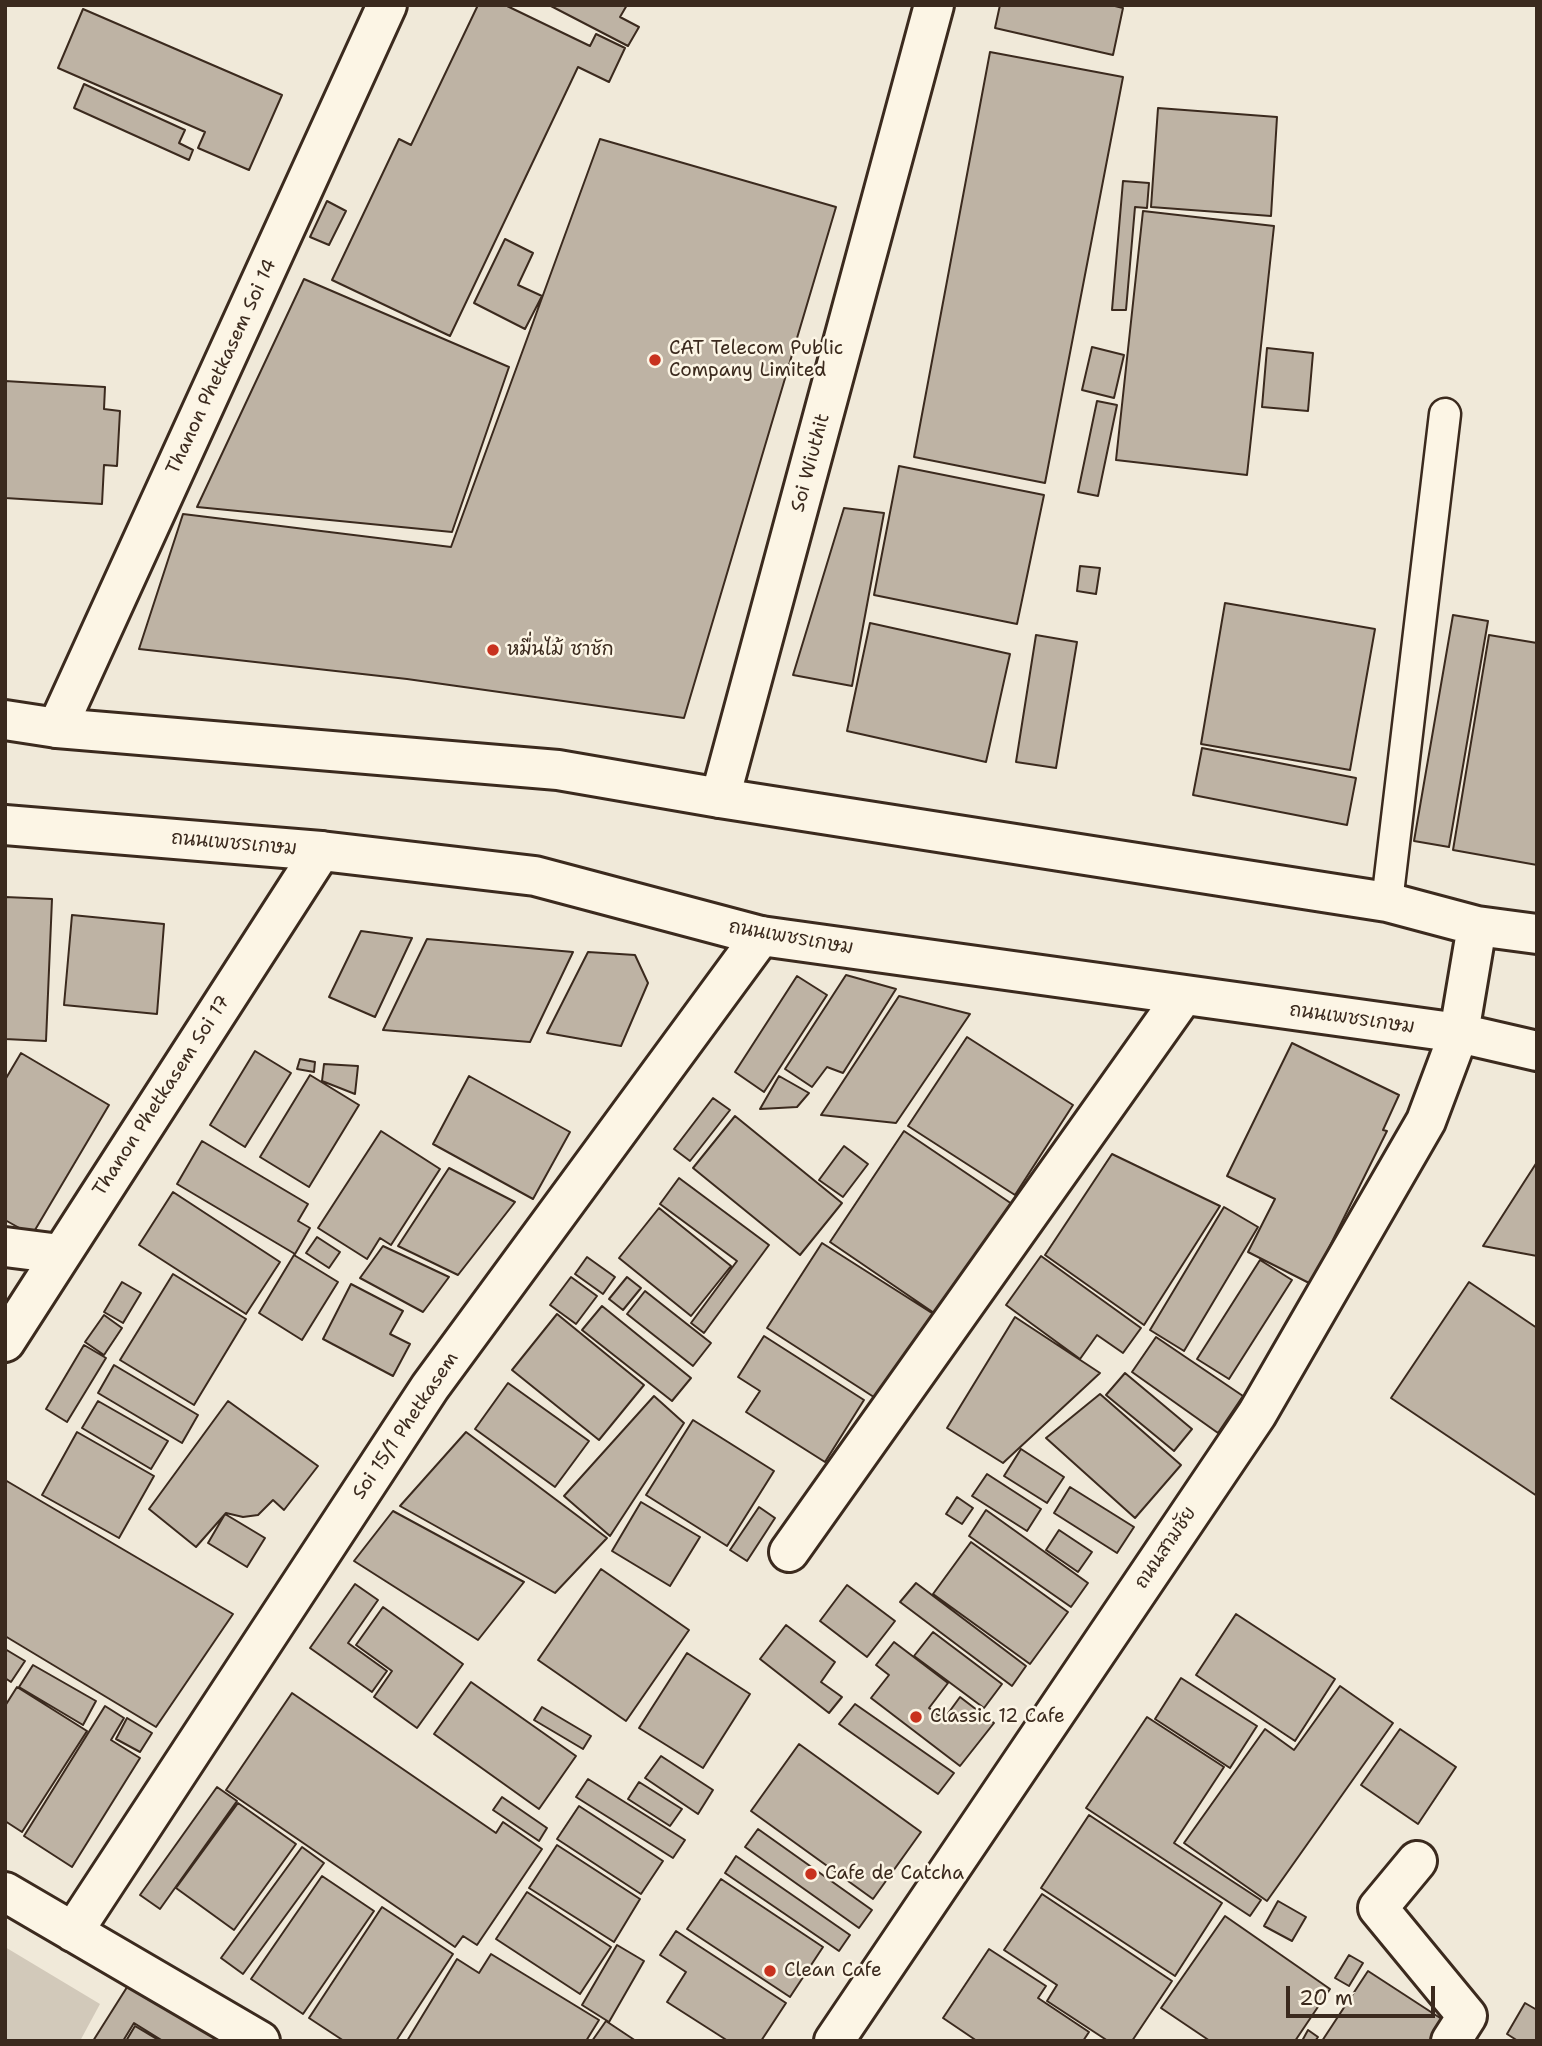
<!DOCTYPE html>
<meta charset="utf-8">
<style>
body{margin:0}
#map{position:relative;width:1542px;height:2046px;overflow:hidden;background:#f0e9d9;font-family:"Shantell Sans",sans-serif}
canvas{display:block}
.frame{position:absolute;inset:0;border:7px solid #3b2a1e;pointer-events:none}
.scale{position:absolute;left:1286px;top:1986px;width:149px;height:32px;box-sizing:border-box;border:4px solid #3b2a1e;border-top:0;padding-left:9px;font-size:21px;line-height:24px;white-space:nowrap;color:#3b2a1e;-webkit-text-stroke:5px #fcf5e5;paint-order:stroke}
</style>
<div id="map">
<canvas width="1542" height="2046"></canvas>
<div class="frame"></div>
<div class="scale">20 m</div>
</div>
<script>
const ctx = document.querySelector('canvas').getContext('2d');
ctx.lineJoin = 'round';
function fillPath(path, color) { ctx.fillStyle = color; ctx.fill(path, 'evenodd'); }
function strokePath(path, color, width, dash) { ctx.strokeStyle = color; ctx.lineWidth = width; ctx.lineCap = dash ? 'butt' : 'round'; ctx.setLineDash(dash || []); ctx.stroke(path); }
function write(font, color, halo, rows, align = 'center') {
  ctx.font = font + ' "Shantell Sans","Playpen Sans Thai",sans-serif'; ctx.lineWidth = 5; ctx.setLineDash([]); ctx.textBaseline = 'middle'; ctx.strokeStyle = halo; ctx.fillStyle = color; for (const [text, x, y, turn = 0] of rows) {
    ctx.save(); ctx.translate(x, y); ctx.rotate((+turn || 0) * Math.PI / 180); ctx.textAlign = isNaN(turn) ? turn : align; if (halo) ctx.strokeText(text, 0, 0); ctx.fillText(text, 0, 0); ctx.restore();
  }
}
fillPath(new Path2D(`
 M5 1947 100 2004 80 2041H5Z`), '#d2c9ba');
const building = new Path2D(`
 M478 5H505L590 46 596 34 625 48 609 82 578 67 450 336 332 280 399 139 411 145Z
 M549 5H627L620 17 639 27 628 46Z
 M1000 5H1111L1123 8 1113 55 995 28Z
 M83 9 282 95 249 170 198 148 205 132 58 68Z
 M990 52 1123 77 1045 483 914 457Z
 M84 84 185 130 179 143 193 150 189 160 74 108Z
 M1158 108 1277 117 1271 216 1151 207Z
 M600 139 836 207 684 718 407 679 139 649 183 514 451 547Z
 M1123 181 1149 183 1147 208 1135 207 1126 310H1112Z
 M327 201 346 211 329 245 310 237Z
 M1143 211 1274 226 1247 475 1116 460Z
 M505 239 533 253 518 285 542 296 525 329 474 303Z
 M304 279 509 367 452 532 197 507Z
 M1092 347 1124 355 1114 398 1082 390Z
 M1267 348 1313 353 1308 411 1262 407Z
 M5 381 105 387 104 409 120 411 117 466 104 465 102 504 5 498Z
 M1097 401 1117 405 1098 496 1078 492Z
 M899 466 1044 495 1017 624 874 595Z
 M844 508 884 513 852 686 793 675Z
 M1080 566 1100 568 1096 594 1077 591Z
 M1225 603 1375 629 1350 770 1201 744Z
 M1453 615 1488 621 1449 847 1414 841Z
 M870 623 1010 654 986 762 847 731Z
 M1036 635 1077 642 1056 768 1016 762Z
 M1489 635 1537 643V865L1453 850Z
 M1202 748 1356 778 1347 825 1193 795Z
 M5 897 52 899 46 1041 5 1039Z
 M72 915 164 924 157 1014 64 1005Z
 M361 931 412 938 375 1017 329 997Z
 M427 939 573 952 530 1042 383 1030Z
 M588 952 635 955 648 983 621 1046 547 1033Z
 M846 975 896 989 843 1073 827 1067 812 1087 785 1069Z
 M797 976 827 995 764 1092 735 1072Z
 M899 996 970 1014 896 1123 821 1115Z
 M967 1037 1073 1105 1015 1195 908 1126Z
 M1292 1043 1399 1095 1383 1130 1387 1131 1311 1284 1248 1252 1275 1199 1227 1176Z
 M255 1051 291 1073 245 1147 210 1125Z
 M21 1053 109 1105 32 1235 5 1220V1080Z
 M300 1059 315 1062 314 1072 297 1069Z
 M324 1064 358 1066 355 1094 322 1081Z
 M310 1075 359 1105 309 1187 260 1157Z
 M469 1076 570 1132 533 1199 433 1144Z
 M779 1076 809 1093 797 1107 760 1109Z
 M713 1098 730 1110 690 1161 674 1149Z
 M735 1116 842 1203 800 1255 693 1168Z
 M381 1131 440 1169 391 1245 380 1238 367 1259 318 1228Z
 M904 1131 1012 1204 937 1315 830 1242Z
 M202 1141 308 1204 298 1221 310 1228 295 1254 177 1184Z
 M844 1146 868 1164 843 1197 819 1180Z
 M1112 1154 1220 1206 1144 1325 1045 1255Z
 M1537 1162V1256L1483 1246Z
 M449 1168 515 1202 458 1275 398 1246Z
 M679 1178 769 1245 704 1333 691 1323 737 1261 660 1204Z
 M173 1192 280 1262 246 1314 139 1245Z
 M1224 1207 1258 1227 1184 1351 1150 1330Z
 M659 1208 731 1266 691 1316 619 1258Z
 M317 1237 340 1252 329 1268 306 1253Z
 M822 1243 935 1315 880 1401 767 1328Z
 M383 1246 449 1277 423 1312 360 1278Z
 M294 1255 338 1282 302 1340 259 1313Z
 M1041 1256 1141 1328 1123 1353 1097 1335 1080 1359 1006 1305Z
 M587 1257 615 1277 603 1294 575 1274Z
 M1260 1260 1292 1280 1229 1379 1197 1359Z
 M173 1274 246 1319 194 1405 120 1360Z
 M571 1277 597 1296 576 1324 550 1305Z
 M627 1277 641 1288 623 1310 609 1299Z
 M122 1282 141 1293 123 1323 104 1312Z
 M1469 1282 1537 1328V1496L1391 1398Z
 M351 1284 403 1311 390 1334 410 1344 393 1376 323 1339Z
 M645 1291 711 1343 693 1366 627 1314Z
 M602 1306 691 1378 672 1401 582 1330Z
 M557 1314 644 1385 599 1440 512 1370Z
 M104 1315 122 1328 104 1355 85 1342Z
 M1015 1317 1100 1373 1003 1463 947 1428Z
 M764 1336 864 1400 825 1462 746 1412 760 1391 738 1377Z
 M1156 1337 1243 1396 1218 1433 1132 1372Z
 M84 1345 106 1358 67 1422 46 1409Z
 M114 1365 198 1415 182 1443 98 1393Z
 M1125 1373 1192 1429 1174 1451 1106 1395Z
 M508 1383 589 1441 555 1487 475 1429Z
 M1100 1394 1181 1465 1135 1518 1046 1438Z
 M654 1396 684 1423 610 1536 564 1496Z
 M98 1401 168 1441 151 1469 82 1428Z
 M228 1401 318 1466 284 1510 273 1500 258 1515 243 1517 226 1513 196 1547 149 1509Z
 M693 1420 774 1471 727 1546 646 1495Z
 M77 1432 154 1476 119 1538 42 1495Z
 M466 1432 607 1538 555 1593 400 1506Z
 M1021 1449 1064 1477 1047 1503 1004 1476Z
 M987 1474 1041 1509 1027 1531 972 1496Z
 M5 1480 233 1614 156 1727 5 1636Z
 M1070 1487 1134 1527 1117 1553 1054 1513Z
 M957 1497 973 1508 962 1524 946 1514Z
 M641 1502 700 1537 670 1586 612 1551Z
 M759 1507 775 1518 747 1561 730 1550Z
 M986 1510 1088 1583 1071 1607 969 1536Z
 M393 1511 524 1582 478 1640 354 1561Z
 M225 1514 265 1538 247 1567 208 1543Z
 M1059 1530 1092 1552 1078 1572 1046 1550Z
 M971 1542 1068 1612 1030 1664 933 1594Z
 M601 1569 689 1630 626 1721 538 1660Z
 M916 1583 1026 1666 1012 1686 900 1602Z
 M355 1584 378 1600 348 1643 387 1671 372 1692 310 1648Z
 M847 1585 895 1621 867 1657 820 1621Z
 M383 1607 463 1664 417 1728 374 1697 392 1671 356 1645Z
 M1236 1614 1335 1679 1295 1741 1196 1675Z
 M786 1625 835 1662 821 1682 842 1697 829 1713 760 1659Z
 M933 1632 1002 1684 984 1708 914 1656Z
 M894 1642 948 1683 929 1708 944 1719 960 1697 994 1723 960 1766 871 1698 889 1675 876 1665Z
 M5 1649 25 1661 11 1682 5 1678Z
 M687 1653 750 1694 703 1768 639 1728Z
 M33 1665 96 1701 83 1725 19 1687Z
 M1181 1678 1257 1726 1230 1768 1155 1719Z
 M471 1682 576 1756 539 1809 434 1734Z
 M1340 1686 1393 1723 1267 1901 1184 1843 1265 1729 1294 1750Z
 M17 1687 87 1731 22 1832 5 1821V1706Z
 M292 1693 496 1833 503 1822 542 1849 477 1945 463 1936 455 1947 226 1790Z
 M855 1704 954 1773 938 1794 839 1724Z
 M105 1706 124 1718 111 1740 140 1758 72 1867 24 1836Z
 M542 1707 591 1736 583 1749 534 1720Z
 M1147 1717 1224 1767 1174 1843 1261 1900 1250 1916 1086 1808Z
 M127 1718 152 1733 140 1752 116 1739Z
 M1400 1729 1456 1767 1418 1824 1361 1785Z
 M799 1744 921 1832 873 1899 751 1811Z
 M661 1756 713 1790 698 1814 645 1778Z
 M588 1779 685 1840 673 1858 576 1797Z
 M639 1782 682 1809 670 1826 628 1799Z
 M217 1787 237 1801 160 1909 140 1895Z
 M502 1797 547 1828 539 1841 493 1810Z
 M238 1803 296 1844 234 1930 176 1888Z
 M579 1806 663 1861 641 1894 557 1839Z
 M1089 1815 1222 1903 1175 1976 1041 1888Z
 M758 1829 872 1910 859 1928 745 1847Z
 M557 1845 640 1899 614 1942 529 1888Z
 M302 1847 324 1863 243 1974 221 1958Z
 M736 1856 850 1935 839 1951 725 1873Z
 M322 1876 374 1911 303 2014 251 1979Z
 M721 1879 823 1947 790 1997 687 1929Z
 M527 1892 611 1947 580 1994 496 1939Z
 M1042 1894 1172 1981 1132 2041H1108L1047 2001 1057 1985 1004 1950Z
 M1278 1901 1306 1917 1292 1941 1264 1926Z
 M382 1907 453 1954 396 2041H344L309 2018Z
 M1225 1916 1330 1989 1295 2041H1210L1161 2008Z
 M676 1931 786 2003 761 2041H728L667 2002 686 1972 660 1955Z
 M617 1945 644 1961 609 2022 582 2005Z
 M989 1949 1046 1986 1038 1998 1089 2032 1083 2041H977L943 2018Z
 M491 1954 599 2020 586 2041H407L457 1959 479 1973Z
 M1349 1955 1363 1963 1349 1986 1335 1978Z
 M1368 1971 1454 2027 1445 2041H1322Z
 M129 1984 223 2041H163L134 2023 123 2041H93Z
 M1525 2003 1537 2010V2041H1518L1507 2034Z
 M606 2021 636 2041H592Z
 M135 2026 160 2041H126Z
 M1308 2030 1318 2037 1315 2041H1302Z`);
fillPath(building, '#beb3a4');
strokePath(building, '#3b2a1e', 2);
const service = new Path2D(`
 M1387 902 1445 414`);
const minor = new Path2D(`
 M57 728 387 5
 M720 798 934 5
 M5 1247 60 1254
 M5 1342 321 851
 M789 1552 1183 996
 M1417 1861 1378 1908 1467 2016 1451 2041
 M5 1892 260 2041
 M73 1932 430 1387 761 936`);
const tertiary = new Path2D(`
 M834 2041 1257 1414 1426 1121 1459 1033`);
const secondary = new Path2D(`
 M5 720 57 728 558 770 720 798 1387 902 1477 926 1537 934
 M5 825 321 851 535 876 761 936 1459 1033 1537 1051
 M1459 1033 1477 926`);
strokePath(service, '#3b2a1e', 35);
strokePath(minor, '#3b2a1e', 44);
strokePath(tertiary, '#3b2a1e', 44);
strokePath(secondary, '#3b2a1e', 44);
strokePath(service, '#fcf5e5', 30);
strokePath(minor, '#fcf5e5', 38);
strokePath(tertiary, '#fcf5e5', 38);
strokePath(secondary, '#fcf5e5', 38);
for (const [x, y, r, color] of [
 [655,360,7,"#c8321e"],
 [493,650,7,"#c8321e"],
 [916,1717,7,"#c8321e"],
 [811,1874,7,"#c8321e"],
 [770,1971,7,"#c8321e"]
]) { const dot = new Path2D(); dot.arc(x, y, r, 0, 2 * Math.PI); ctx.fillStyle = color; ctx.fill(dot); strokePath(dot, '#fcf5e5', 2.5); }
write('19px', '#3b2a1e', '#fcf5e5', [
 ["CAT Telecom Public",669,349],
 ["Company Limited",669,371],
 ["หมื่นไม้ ชาชัก",507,650],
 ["Classic 12 Cafe",930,1717],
 ["Cafe de Catcha",825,1874],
 ["Clean Cafe",784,1971]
], 'left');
write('19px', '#3b2a1e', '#fcf5e5', [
 ["Thanon Phetkasem Soi 14",222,367,-65],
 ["Soi Wiuthit",811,463,-75],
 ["ถนนเพชรเกษม",234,844,5],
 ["ถนนเพชรเกษม",791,938,10],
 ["ถนนเพชรเกษม",1352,1019,8],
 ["Thanon Phetkasem Soi 17",162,1096,-57],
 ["Soi 15/1 Phetkasem",406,1426,-56],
 ["ถนนสามชัย",1166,1548,-56]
]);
</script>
